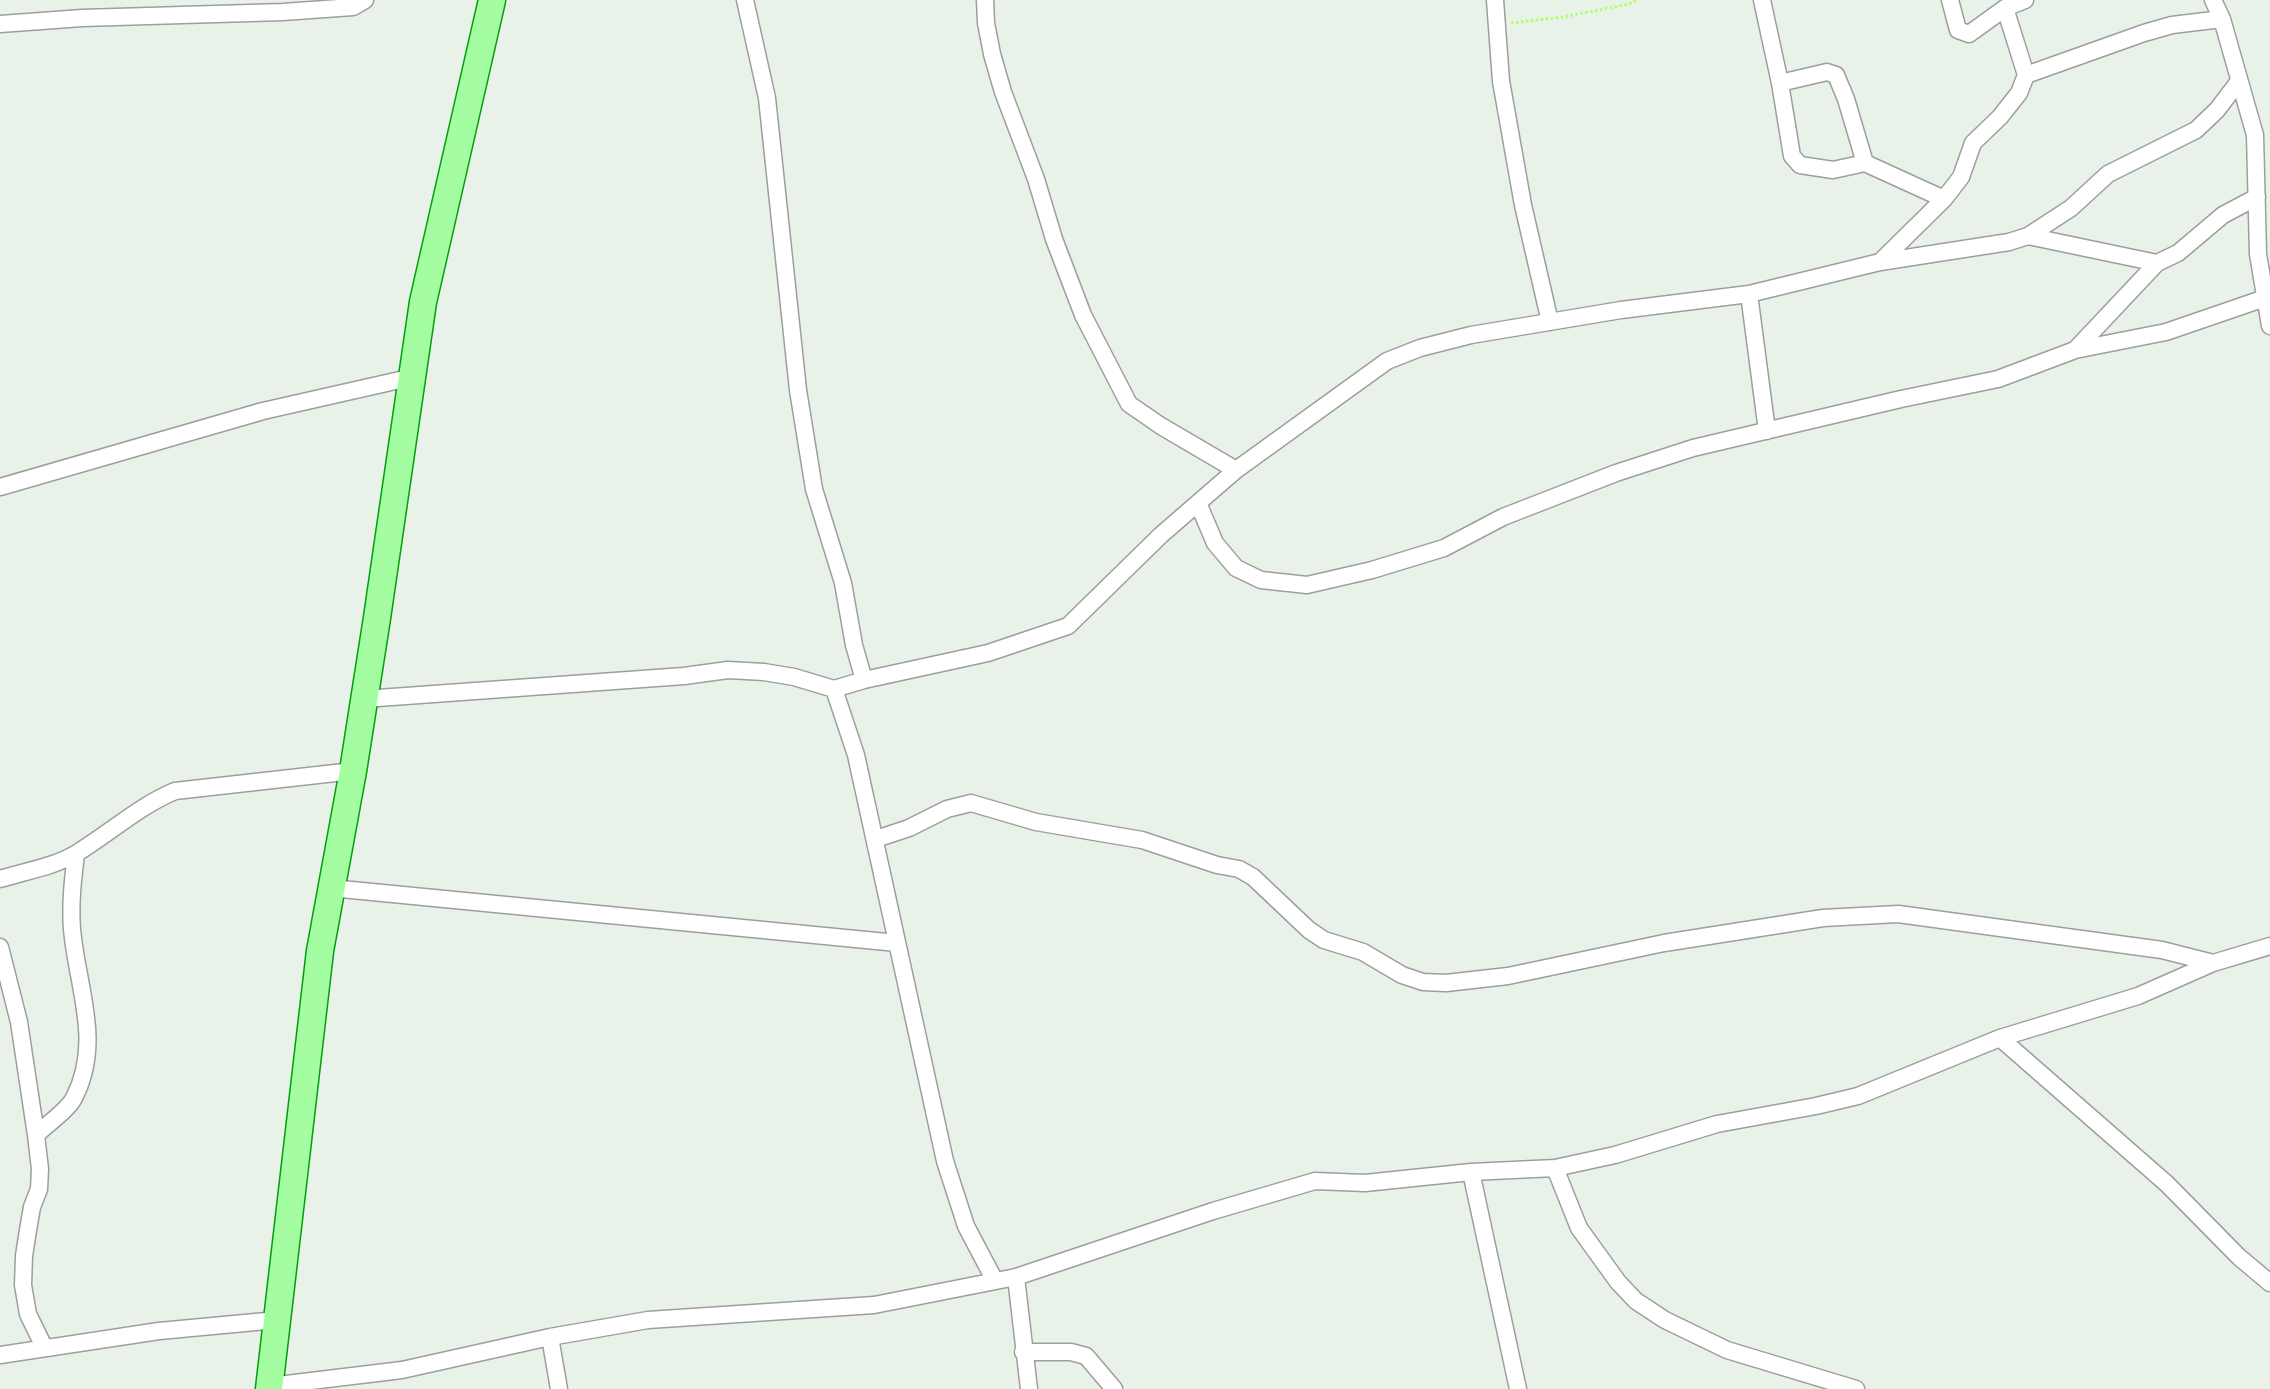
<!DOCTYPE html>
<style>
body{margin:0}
canvas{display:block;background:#e8f2e9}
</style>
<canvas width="2270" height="1389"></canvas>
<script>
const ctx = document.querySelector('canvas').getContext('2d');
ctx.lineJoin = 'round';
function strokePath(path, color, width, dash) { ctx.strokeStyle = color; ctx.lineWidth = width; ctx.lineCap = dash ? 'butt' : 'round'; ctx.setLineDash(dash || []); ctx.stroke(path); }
const minor = new Path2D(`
 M745 0 767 98 798 390 814 489 843 583 854 645 864 680
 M985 0 986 23 992 54 1003 92 1036 179 1054 239 1083 315 1115 377 1129 404 1161 426 1236 470
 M1495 0 1501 81 1523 205 1550 322
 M1762 0 1780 83 1792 156 1800 165 1833 170 1865 163 1944 199
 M1950 0 1958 30 1969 34 2005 8 2026 75
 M2213 0 2222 19 2255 135 2258 254 2270 326
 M2005 8 2025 0
 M0 24 82 18 283 12 353 7 365 0
 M1780 83 1827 72 1836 75 1846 99 1865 163
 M2028 236 2157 263
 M1880 262 1944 199 1961 177 1973 143 2000 117 2019 93 2026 75 2144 33 2172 25 2222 19
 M1749 294 1767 431
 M2075 350 2157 263 2178 253 2223 215 2257 197
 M0 487 263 411 413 377
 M1198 503 1215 543 1236 568 1261 580 1307 585 1372 570 1444 548 1503 517 1616 473 1693 448 1901 399 1998 379 2075 350 2166 332 2265 298
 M834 689 856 755 945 1161 966 1226 995 1281
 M364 699 684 676 728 670 764 672 794 677 834 689 864 680 988 653 1068 626 1161 535 1236 470 1387 361 1420 348 1471 335 1621 310 1749 294 1880 262 2009 242 2028 236 2071 208 2108 174 2196 130 2217 110 2239 81
 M876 839 909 828 947 809 971 803 1036 822 1142 840 1217 865 1239 869 1253 877 1309 930 1324 940 1363 952 1402 975 1423 982 1446 983 1508 976 1664 943 1823 918 1898 914 2162 950 2213 963
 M0 879C25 871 54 867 77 853 110 833 139 806 175 791L353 771
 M331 888 897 943
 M0 947 19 1022 36 1135 40 1169 39 1189 32 1207 28 1230 24 1256 23 1285 28 1314 44 1347
 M2000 1038 2167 1184 2239 1257 2270 1283
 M36 1135C46 1125 68 1110 74 1098 103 1042 77 987 72 929 70 903 73 879 76 854
 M1555 1168 1579 1228 1618 1282 1636 1301 1665 1320 1727 1350 1856 1389
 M1471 1172 1518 1389
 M1016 1277 1029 1389
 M550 1337 559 1389
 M1023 1352H1071L1086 1356 1114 1389
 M0 1355 159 1331 277 1320
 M270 1386 402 1370 550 1337 648 1320 874 1305 1016 1277 1213 1211 1315 1181 1365 1183 1471 1172 1555 1168 1615 1155 1717 1124 1816 1106 1858 1096 2000 1038 2138 996 2213 963 2270 946`);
const primary = new Path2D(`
 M269 1389 320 951 353 771 377 618 423 302 492 0`);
strokePath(minor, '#9e9e9e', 19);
strokePath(primary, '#009f0b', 29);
strokePath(new Path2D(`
 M1511 23 1563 17 1629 4 1636 0`), '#b5fd6e', 3, [2.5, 2.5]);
strokePath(minor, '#fff', 16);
strokePath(primary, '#a4fea1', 26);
</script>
